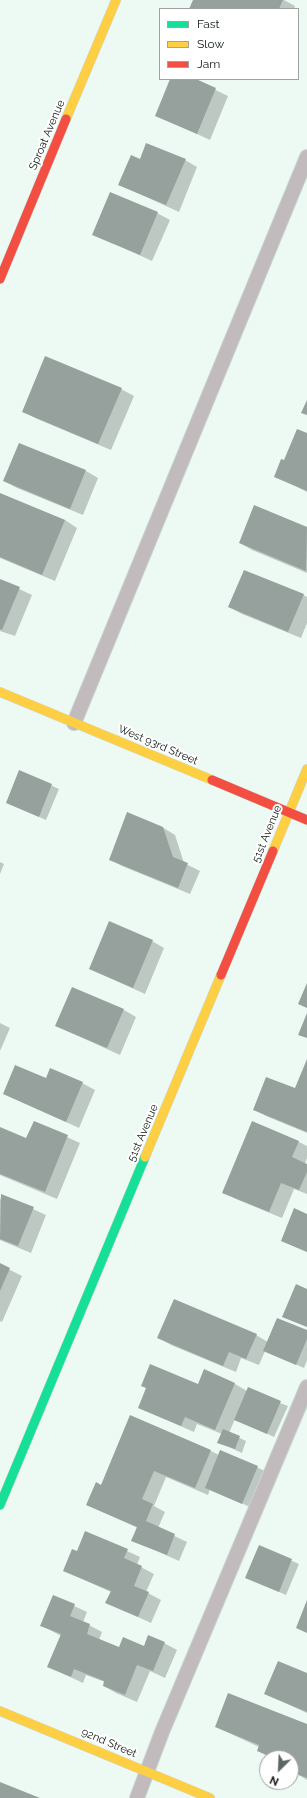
<!DOCTYPE html>
<style>
body{margin:0}
#map{position:relative;width:307px;height:1798px;overflow:hidden;background:#edfaf4;font-family:Raleway,sans-serif}
canvas{display:block}
.legend{position:absolute;left:159px;top:8px;width:140px;height:72px;box-sizing:border-box;background:#fff;border:1px solid #9fa3a1;margin:0;padding:5px 7px;list-style:none;font-size:12px;color:#0e1814}
.legend li{display:flex;align-items:center;gap:8px;height:20px}
.legend b{width:20px;border:1px solid #9fa3a1}
.north{position:absolute;left:259px;top:1750px;width:40px;height:40px;box-sizing:border-box;background:#fff;border:1px solid #9fa3a1;border-radius:50%;rotate:204deg;font-size:11px;font-weight:700;line-height:16px;text-align:center;color:#0e1814}
.north::after{content:'';display:block;margin:auto;width:14px;height:18px;background:#5c6762;clip-path:polygon(50% 0,100% 100%,50% 72%,0 100%)}
</style>
<div id="map">
<canvas width="307" height="1798"></canvas>
<ul class="legend">
<li><b style="height:5px;background:#16e098"></b>Fast</li>
<li><b style="height:5px;background:#ffcf43"></b>Slow</li>
<li><b style="height:5px;background:#f24e42"></b>Jam</li>
</ul>
<div class="north">N</div>
</div>
<script>
const ctx = document.querySelector('canvas').getContext('2d');
ctx.lineJoin = 'round';
function fillPath(path, color) { ctx.fillStyle = color; ctx.fill(path, 'evenodd'); }
function strokePath(path, color, width, dash) { ctx.strokeStyle = color; ctx.lineWidth = width; ctx.lineCap = dash ? 'butt' : 'round'; ctx.setLineDash(dash || []); ctx.stroke(path); }
function write(font, color, halo, rows, align = 'center') {
  ctx.font = font + ' Raleway,sans-serif'; ctx.lineWidth = 4; ctx.setLineDash([]); ctx.textBaseline = 'middle'; ctx.strokeStyle = halo; ctx.fillStyle = color; for (const [text, x, y, turn = 0] of rows) {
    ctx.save(); ctx.translate(x, y); ctx.rotate((+turn || 0) * Math.PI / 180); ctx.textAlign = isNaN(turn) ? turn : align; if (halo) ctx.strokeText(text, 0, 0); ctx.fillText(text, 0, 0); ctx.restore();
  }
}
fillPath(new Path2D(`
 M194 0H284L295 6 294 9H190Z
 M171 79H193L228 96 210 140 156 115Z
 M140 160H185L197 167 179 212 120 185Z
 M157 213 170 220 152 261 93 234Z
 M121 389 134 396 111 450 35 418 23 411Z
 M307 434V492L275 476Z
 M19 444 86 471 98 478 83 515 17 488 4 481Z
 M0 494 65 520 77 528 55 581 0 558Z
 M255 506 307 528V573L252 550 240 543Z
 M0 580 32 595 15 636 0 631Z
 M303 595 307 597V623L301 638 242 614 229 607Z
 M20 771 59 789 46 820 14 806Z
 M162 827 175 835 184 863 200 871 190 894 122 866 110 859Z
 M0 862 4 864 0 874Z
 M152 941 164 948 145 994 90 969Z
 M124 1010 136 1017 120 1055 56 1026Z
 M0 1023 10 1028 0 1051Z
 M307 1062V1133L266 1116 254 1109 295 1090Z
 M46 1080 82 1083 95 1090 79 1128 4 1094Z
 M34 1122 80 1143 57 1199 0 1175V1128L27 1140Z
 M299 1142 307 1146V1158L305 1164 307 1165V1194L294 1189 282 1218 236 1199 224 1192Z
 M2 1195 46 1215 31 1253 0 1240V1200Z
 M307 1215V1252L282 1241Z
 M0 1265 22 1276 2 1322 0 1321Z
 M307 1331V1360L304 1368 265 1351 259 1365 241 1358 236 1372 171 1345 159 1338 256 1335 268 1342Z
 M235 1384 247 1391 288 1406 274 1437 235 1419 229 1433 246 1441 242 1453 218 1442 222 1434 197 1424 194 1432 139 1408 198 1385Z
 M211 1451 219 1455 221 1451 265 1471 250 1507 210 1489 208 1495 166 1477 154 1506 165 1512 158 1528 187 1542 179 1561 132 1540 138 1528 87 1505 101 1486Z
 M86 1532 140 1557 137 1565 154 1574 146 1592 161 1600 151 1623 107 1603 111 1592 64 1571 78 1552Z
 M260 1547 299 1564 286 1595 247 1578Z
 M53 1596 87 1612 83 1622 102 1632 99 1640 120 1649 144 1647 164 1643 177 1650 165 1678 150 1671 137 1702 116 1693 104 1686 105 1682 86 1675 83 1683 49 1667 61 1636 41 1625Z
 M307 1674V1713L265 1694Z
 M307 1725V1780L292 1771 293 1767 291 1766V1758H271L258 1751 259 1747 216 1727Z`), '#0003');
fillPath(new Path2D(`
 M193 0H283L279 9H189Z
 M170 79H196L216 88 197 134 155 116Z
 M146 143 186 159 166 205 118 185 131 155 140 159Z
 M110 192 158 212 140 255 92 235Z
 M45 356 122 388 98 444 22 412Z
 M307 400V415L301 413Z
 M297 429 307 433V491L274 477 281 459 284 460Z
 M19 443 86 470 70 509 3 481Z
 M0 493 65 520 42 575 0 557Z
 M254 505 307 527 306 571 239 543Z
 M244 570 304 594 288 632 228 607Z
 M0 579 20 587 2 630 0 629Z
 M19 770 52 784 39 817 6 803Z
 M127 812 163 827 173 857 188 863 178 888 109 860Z
 M109 921 153 940 133 988 89 969Z
 M307 983V1008L298 1004Z
 M72 987 124 1009 107 1048 55 1026Z
 M307 1013V1038L298 1035Z
 M307 1059V1132L253 1110 266 1077 295 1088Z
 M15 1065 46 1078 50 1068 83 1082 66 1122 3 1094Z
 M34 1121 68 1135 45 1192 0 1174V1127L26 1138Z
 M252 1121 299 1141 292 1157 307 1164V1172L299 1190 281 1183 269 1212 222 1193Z
 M1 1194 34 1207 18 1246 0 1239Z
 M294 1208 307 1214V1252L281 1241Z
 M0 1263 10 1268 0 1291Z
 M296 1284 307 1289V1327L282 1317Z
 M174 1299 257 1334 246 1359 229 1352 223 1366 157 1338Z
 M277 1318 307 1330V1339L296 1365 263 1351Z
 M150 1364 198 1384 204 1369 235 1383 215 1430 185 1417 181 1426 138 1408 146 1388 141 1386Z
 M248 1387 281 1401 267 1434 234 1420Z
 M130 1415 211 1450 195 1488 154 1471 142 1499 153 1504 146 1521 175 1534 167 1555 131 1541 137 1527 86 1505 96 1482 101 1485Z
 M223 1429 240 1436 235 1449 217 1443Z
 M220 1450 258 1466 242 1504 205 1488Z
 M85 1531 128 1549 124 1558 142 1566 134 1586 149 1592 138 1617 105 1603 111 1591 63 1571 72 1549 77 1551Z
 M259 1545 292 1559 279 1592 245 1578Z
 M53 1595 75 1604 70 1616 90 1624 87 1634 119 1647 123 1637 144 1646 148 1635 165 1642 153 1671 137 1665 125 1695 103 1686 104 1681 74 1669 71 1677 47 1667 61 1634 40 1626Z
 M307 1600V1633L296 1628Z
 M278 1661 307 1673V1712L264 1694Z
 M228 1693 307 1724V1778L291 1772 293 1766 291 1765V1758H274L257 1751 259 1745 215 1727Z
 M0 1782 40 1798H0Z`), '#96a19d');
const lane = new Path2D(`
 M74 723 307 157
 M137 1798 162 1732 307 1387`);
const fast = new Path2D(`
 M0 1505 145 1157`);
const slow = new Path2D(`
 M66 119 116 0
 M0 692 212 780
 M273 851 307 769
 M145 1157 221 975
 M0 1711 210 1798`);
const jam = new Path2D(`
 M0 279 66 119
 M212 780 307 820
 M221 975 273 851`);
strokePath(lane, '#cad5d0', 16);
strokePath(fast, '#cad5d0', 10);
strokePath(slow, '#cad5d0', 10);
strokePath(jam, '#cad5d0', 10);
strokePath(lane, '#c2bbbd', 14);
strokePath(fast, '#16e098', 9);
strokePath(slow, '#ffcf43', 9);
strokePath(jam, '#f24e42', 9);
write('11px', '#0e1814', '#fff', [
 ["Sproat Avenue",47,135,-67],
 ["West 93rd Street",158,745,23],
 ["51st Avenue",267,834,-68],
 ["51st Avenue",143,1133,-67],
 ["92nd Street",109,1743,23]
]);
</script>
